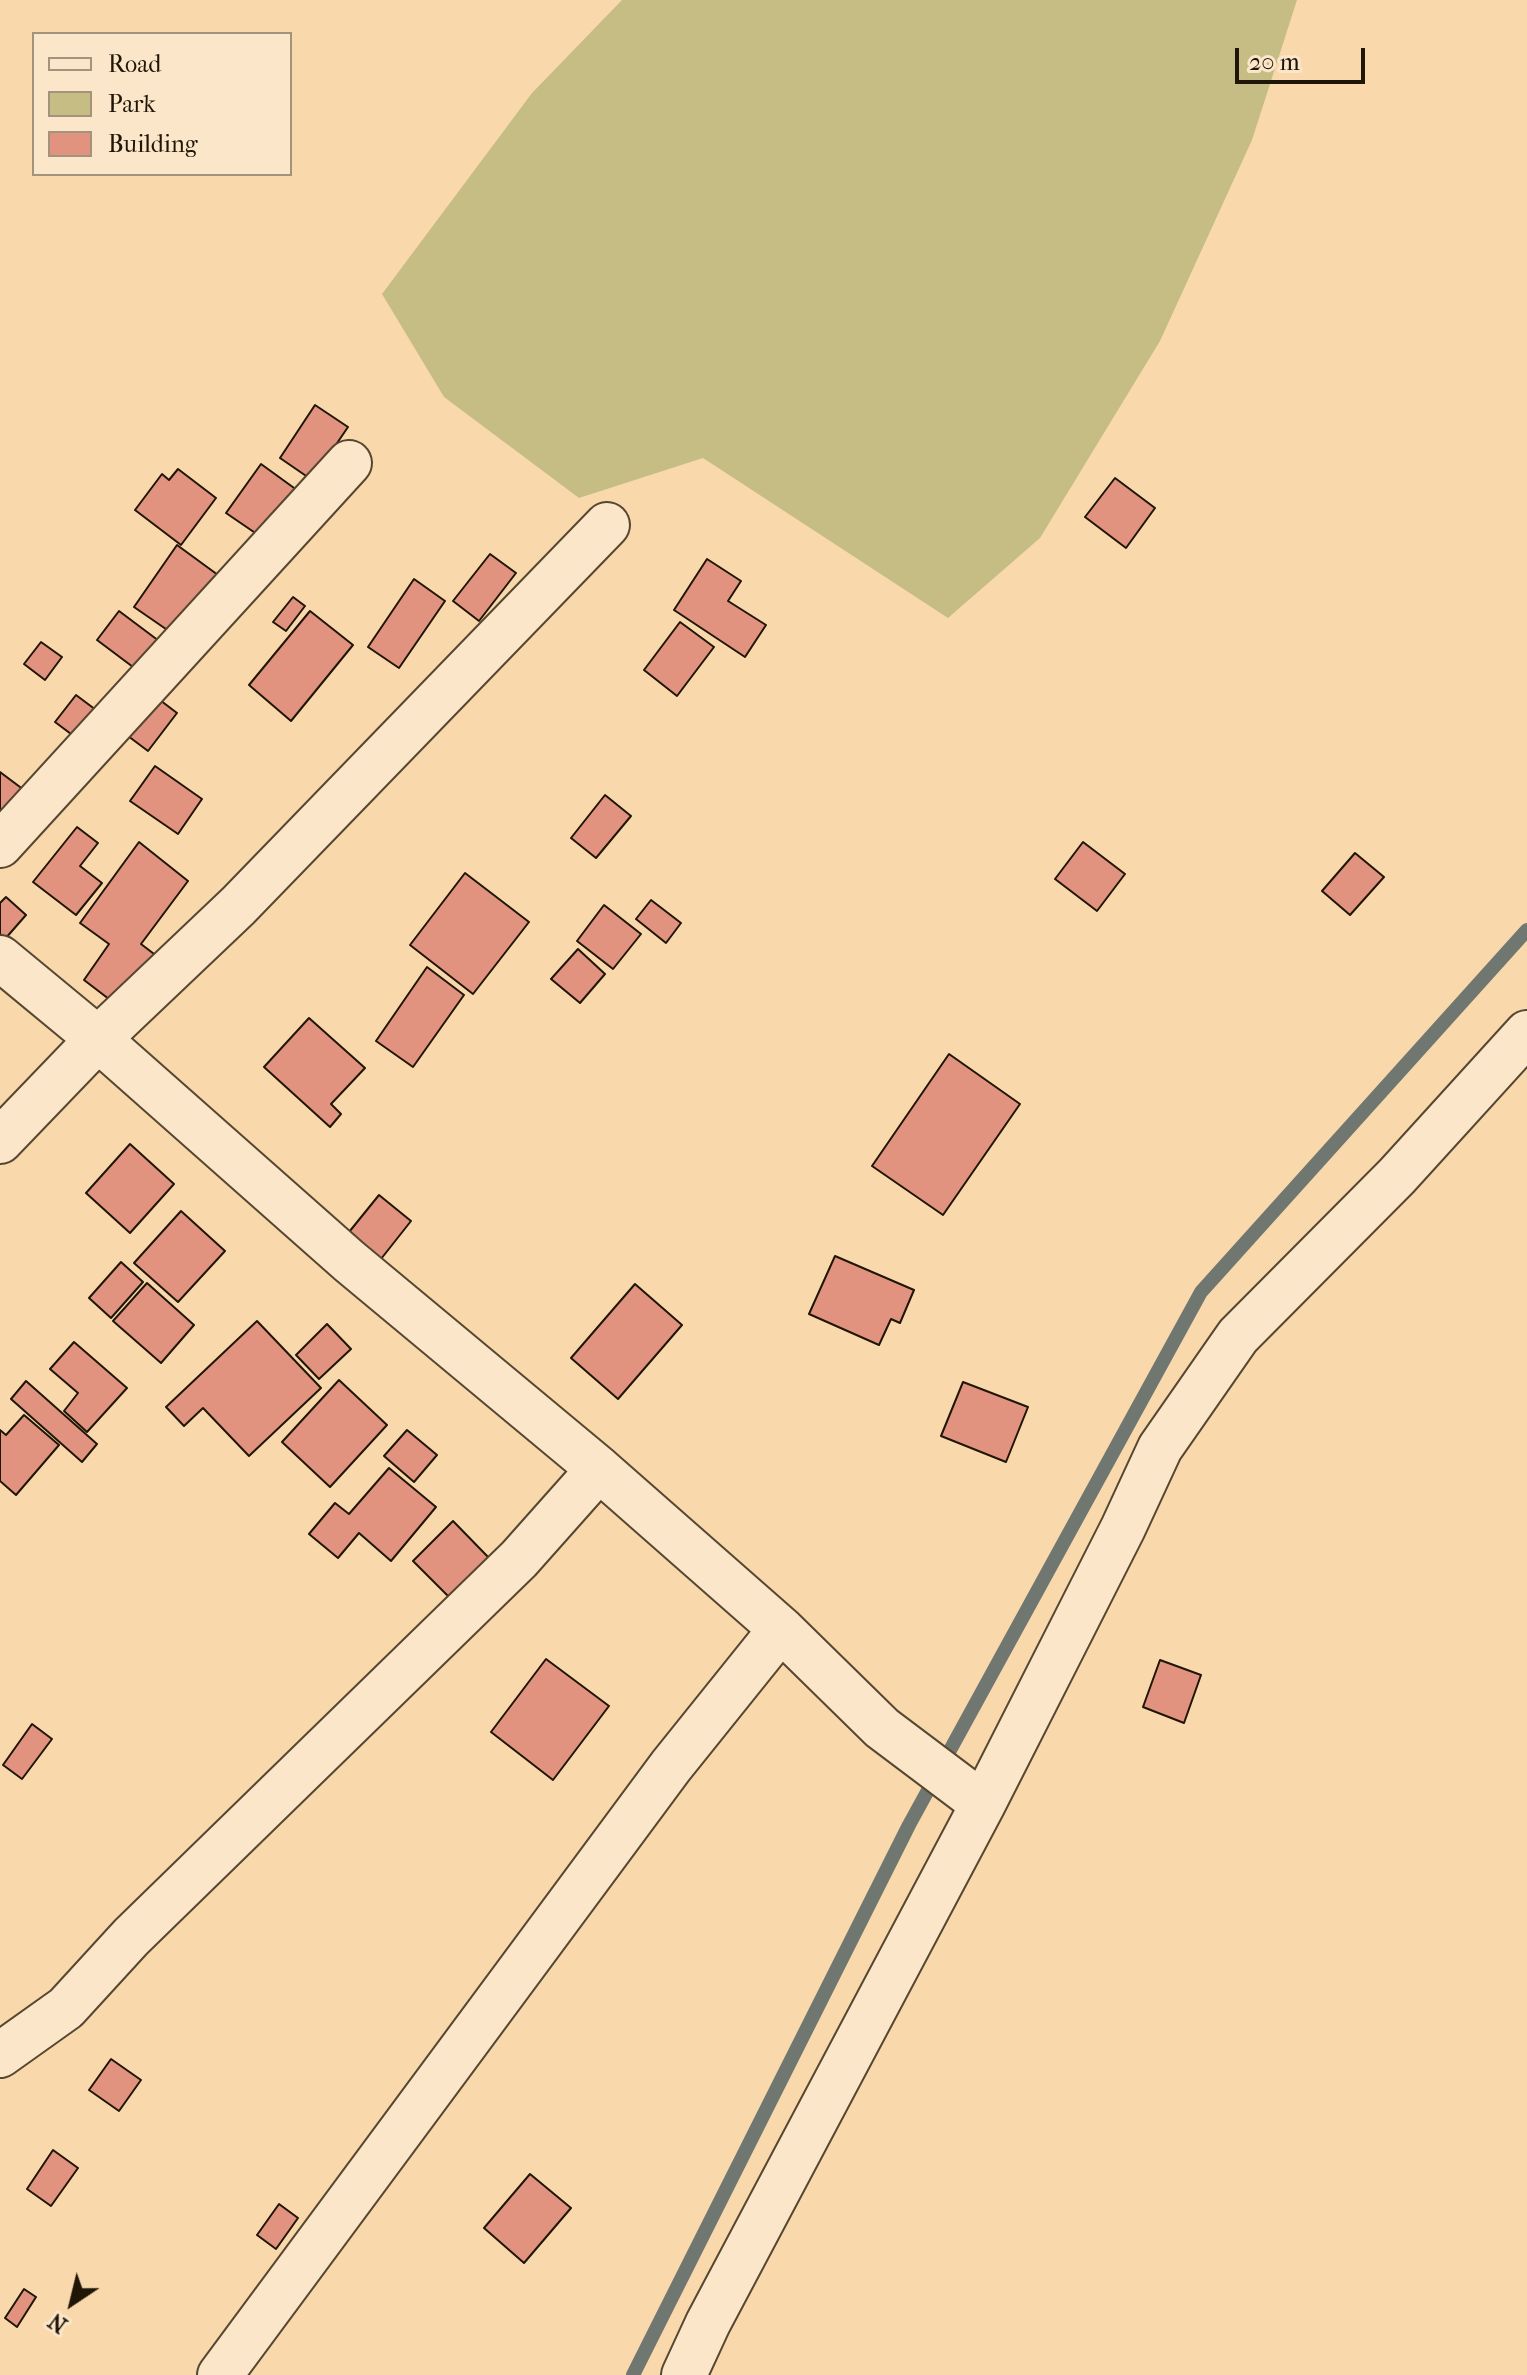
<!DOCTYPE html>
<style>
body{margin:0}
#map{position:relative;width:1527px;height:2375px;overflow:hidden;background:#f9d9ac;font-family:"IM FELL French Canon",serif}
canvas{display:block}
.legend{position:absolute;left:32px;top:32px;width:260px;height:144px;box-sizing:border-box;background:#fbe6c9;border:2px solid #a3937c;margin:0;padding:10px 14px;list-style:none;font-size:24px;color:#201608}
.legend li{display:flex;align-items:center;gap:16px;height:40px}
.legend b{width:40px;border:2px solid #a3937c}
.north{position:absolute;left:32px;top:2263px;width:80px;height:80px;-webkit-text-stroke:6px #fbe6c9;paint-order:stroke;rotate:215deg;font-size:22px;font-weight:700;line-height:32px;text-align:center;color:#201608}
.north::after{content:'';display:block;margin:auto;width:28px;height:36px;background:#201608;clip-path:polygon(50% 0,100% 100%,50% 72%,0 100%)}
.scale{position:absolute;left:1235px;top:48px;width:130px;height:36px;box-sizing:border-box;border:4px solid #201608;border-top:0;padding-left:10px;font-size:24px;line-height:28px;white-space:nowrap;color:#201608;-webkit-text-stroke:6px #fbe6c9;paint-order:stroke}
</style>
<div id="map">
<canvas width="1527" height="2375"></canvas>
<ul class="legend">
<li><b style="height:10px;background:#fbe6c9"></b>Road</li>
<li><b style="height:22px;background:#c5bd84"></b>Park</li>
<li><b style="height:22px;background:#e1937f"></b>Building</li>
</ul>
<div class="north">N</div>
<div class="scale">20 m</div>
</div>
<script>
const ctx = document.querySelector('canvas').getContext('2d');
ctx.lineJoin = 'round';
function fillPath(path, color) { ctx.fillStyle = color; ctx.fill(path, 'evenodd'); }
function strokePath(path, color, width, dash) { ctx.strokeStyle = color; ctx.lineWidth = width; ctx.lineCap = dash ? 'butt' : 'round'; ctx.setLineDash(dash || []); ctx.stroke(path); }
fillPath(new Path2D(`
 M622 0H1297L1252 140 1160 341 1040 538 948 618 703 458 579 498 444 397 382 294 532 93Z`), '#c5bd84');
strokePath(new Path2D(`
 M633 2375 909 1825 1201 1292 1527 930`), '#6f7770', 14);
const building = new Path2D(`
 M315 405 348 427 312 480 280 458Z
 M261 464 301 493 267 541 226 513Z
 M178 469 216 498 181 545 135 510 162 474 169 480Z
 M1115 478 1155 508 1126 548 1085 517Z
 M177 545 218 575 176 636 134 607Z
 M490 554 516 573 479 621 453 601Z
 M707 559 741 581 728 601 766 625 745 657 674 610Z
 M414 579 445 601 399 668 368 647Z
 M293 597 305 606 286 631 273 622Z
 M119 611 159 641 137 670 97 640Z
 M310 611 353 645 291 721 249 685Z
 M680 622 714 647 677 696 644 670Z
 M41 642 62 657 45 680 24 664Z
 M152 694 177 713 148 751 124 733Z
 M76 695 108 719 87 746 55 722Z
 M155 766 202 799 178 834 130 801Z
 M0 772 24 790 0 822Z
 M605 795 631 816 596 858 571 838Z
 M77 827 98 843 80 866 102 883 76 915 33 882Z
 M139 842 188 881 141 944 158 957 122 1009 84 980 109 944 80 923Z
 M1083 842 1125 874 1097 911 1055 879Z
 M1355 853 1384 877 1350 915 1322 891Z
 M465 873 529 922 473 994 410 945Z
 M6 897 26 915 5 939 0 934V903Z
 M651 900 681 923 666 943 636 919Z
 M604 905 641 934 613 969 577 941Z
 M578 949 605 974 580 1003 551 979Z
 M427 967 464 995 413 1067 376 1041Z
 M309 1018 365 1068 331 1104 341 1114 330 1127 264 1067Z
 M949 1054 1020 1104 943 1215 872 1166Z
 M130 1144 174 1184 130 1233 86 1193Z
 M379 1195 411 1221 377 1264 345 1237Z
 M181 1211 225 1251 178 1302 134 1263Z
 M835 1256 914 1290 900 1323 891 1319 879 1345 809 1314Z
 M121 1262 143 1282 111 1318 89 1298Z
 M147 1283 194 1325 161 1363 113 1321Z
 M635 1284 682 1325 618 1399 571 1358Z
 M257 1321 321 1388 249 1456 203 1408 184 1426 166 1407Z
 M327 1324 351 1349 319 1379 296 1355Z
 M74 1342 127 1388 87 1432 64 1411 78 1393 50 1369Z
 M339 1380 387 1425 330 1487 282 1442Z
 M26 1381 97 1444 82 1462 11 1399Z
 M963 1382 1028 1407 1006 1462 941 1436Z
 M24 1415 59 1445 16 1495 0 1481V1430L6 1435Z
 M407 1430 437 1455 414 1482 384 1456Z
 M389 1468 436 1507 391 1561 359 1533 338 1558 309 1534 335 1503 349 1514Z
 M453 1521 491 1560 452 1600 413 1561Z
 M546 1659 609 1706 553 1780 491 1732Z
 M1160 1660 1201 1675 1184 1723 1143 1707Z
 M32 1724 52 1739 22 1779 3 1765Z
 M111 2059 141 2080 119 2111 89 2090Z
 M53 2150 78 2168 51 2206 27 2189Z
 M530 2174 571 2208 524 2263 484 2228Z
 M279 2204 298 2218 276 2249 257 2235Z
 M24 2289 36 2297 17 2327 5 2318Z`);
fillPath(building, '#e1937f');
strokePath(building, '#201608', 2);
const minor = new Path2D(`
 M0 845 349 463
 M0 958 98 1039 349 1261 599 1469 781 1629 882 1728 983 1804
 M0 1141 98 1039 238 906 607 525
 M0 2055 66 2008 131 1937 519 1559 599 1469
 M220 2375 671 1766 781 1629
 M684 2375 708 2323 983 1804 1123 1528 1160 1448 1238 1336 1397 1176 1527 1033`);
strokePath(minor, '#564731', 48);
strokePath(minor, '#fbe6c9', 44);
</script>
